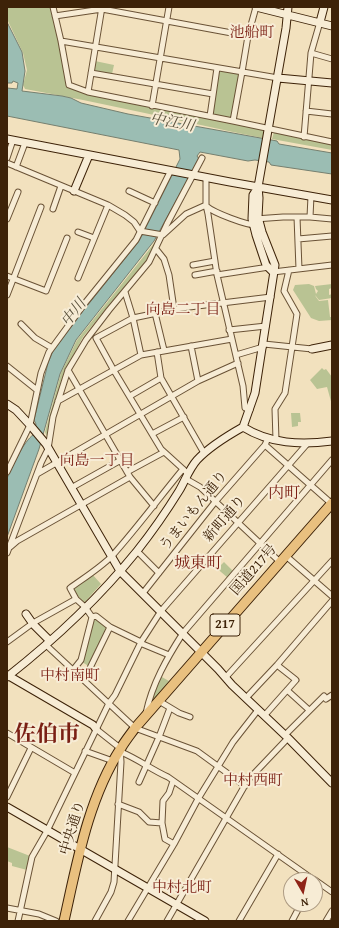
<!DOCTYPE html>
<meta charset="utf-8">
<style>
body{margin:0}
#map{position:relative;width:339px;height:928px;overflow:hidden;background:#f2e1be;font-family:"Gentium Book Plus",serif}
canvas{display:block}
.frame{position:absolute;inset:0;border:8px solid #3d2208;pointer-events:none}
.north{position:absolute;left:283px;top:872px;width:40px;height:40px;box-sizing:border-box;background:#f7ecd5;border:1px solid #ad9b83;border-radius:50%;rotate:171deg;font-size:11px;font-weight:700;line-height:16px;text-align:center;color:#3d2208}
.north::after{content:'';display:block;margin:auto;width:14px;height:18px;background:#8f2418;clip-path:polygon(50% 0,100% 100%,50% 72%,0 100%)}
</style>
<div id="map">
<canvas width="339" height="928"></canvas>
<div class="frame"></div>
<div class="north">N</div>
</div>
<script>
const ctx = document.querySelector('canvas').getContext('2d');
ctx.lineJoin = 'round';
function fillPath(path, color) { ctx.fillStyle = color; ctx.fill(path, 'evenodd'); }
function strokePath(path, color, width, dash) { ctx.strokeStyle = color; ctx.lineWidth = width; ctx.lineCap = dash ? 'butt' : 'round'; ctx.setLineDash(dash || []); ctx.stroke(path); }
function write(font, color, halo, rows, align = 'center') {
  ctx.font = font + ' "Gentium Book Plus","Noto Serif JP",serif'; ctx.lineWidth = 4; ctx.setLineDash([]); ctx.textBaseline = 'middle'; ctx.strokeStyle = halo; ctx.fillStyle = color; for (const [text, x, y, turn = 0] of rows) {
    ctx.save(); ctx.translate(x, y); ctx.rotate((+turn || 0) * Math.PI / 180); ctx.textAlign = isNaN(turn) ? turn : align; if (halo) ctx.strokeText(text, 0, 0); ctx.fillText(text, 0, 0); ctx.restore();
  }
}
fillPath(new Path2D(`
 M7 7H52L55 16 69 89V87L263 129 264 134 263 138C183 122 104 103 25 89L23 85 27 70 23 53 7 19Z
 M95 61 114 65 112 74 93 71Z
 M218 69 242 73 233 120 211 116Z
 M274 132 332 144V150L272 139Z
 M156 241 147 262 109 305 83 337 64 373 47 437 45 432 61 373 77 340Z
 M309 284 314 286 316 294 318 291 316 289 315 286 332 284V288L329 289V295L332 294V298L319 300 315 295 316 297 319 301 328 300 330 317H332V320L319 321 311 318 293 290 295 285Z
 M322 368 324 370 326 369 332 377V405L327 387 317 389 310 380Z
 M291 413H300L301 422H298V426L292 427Z
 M210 557 220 566 224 562 234 572 228 578 207 560Z
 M92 574 101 584 84 603 72 589Z
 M95 617 108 628 90 667 82 662 93 618Z
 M160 676 169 681 152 703 150 702Z
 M7 847 30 856 27 870 12 866V863L7 861Z`), '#b9c393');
const water = new Path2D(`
 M7 22 22 52 25 71 22 91 62 96 71 98 81 103 128 114 277 141 279 144 332 153V174L271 165 269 162 255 160 248 161 200 152 197 156 199 159 154 241 76 340 60 374 39 449 7 537V479C9 470 25 440 33 435L36 424 34 420 48 363 53 351 83 311 139 241 180 159 179 150 7 116V88L17 89 18 83 13 81 12 83H7Z`);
fillPath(water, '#9bbdb3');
strokePath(water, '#757f6f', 1);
const street = new Path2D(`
 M53 7 61 41 69 85 88 92 233 121 332 142
 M55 16 102 9 248 36
 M61 41 278 78
 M311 53 332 59
 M91 73 213 94
 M88 92 102 7
 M152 106 169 7
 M306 111 332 114
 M210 116 217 68
 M233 121 242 72 248 36 256 7
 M304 137 311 53 320 22
 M7 158 13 140
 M7 163 108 205 125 215 134 222 140 231 163 235 186 214 206 205
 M16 167 25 143
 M206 177V205L208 214 217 275 243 386 245 408 250 410
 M129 191 155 203
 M206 206C214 213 246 225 256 225
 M53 209 61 186
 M297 217 299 269
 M310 217 311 196
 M7 219 18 192
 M255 219 283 217H310L332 219
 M78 232 94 238
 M298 239 332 236
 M156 249 164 259 169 275 174 309
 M193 265 215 261
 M273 272 332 265
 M195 275 217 271
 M217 275 269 267
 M7 276 46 291 67 238
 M78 278 108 205
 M125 292 133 318 141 355
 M7 295 41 207
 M155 313 164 350
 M21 324 35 338 52 348
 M229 330 266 326
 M264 344 312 349
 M191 346 198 381
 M157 352 161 378 204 453
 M236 355 263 347
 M7 366 37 390
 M68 370 130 477 154 506
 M130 396 161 378
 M58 401 141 355 232 339
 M152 434 184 417
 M276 440 275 409 285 393 297 314 284 291 289 270
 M265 445 332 504
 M7 472 30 425 41 373 49 352 85 303 136 240 171 170
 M127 472 164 452
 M37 474 198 381 238 363
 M188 474 183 469 161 449 113 369 96 338 133 318 181 308 271 297
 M186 479 200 487 280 562
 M71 488 121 460
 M10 547 17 541 130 477
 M137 551 159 573
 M7 553 41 463 48 449 53 417 68 370 86 340 109 310 149 262 167 224 202 158
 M286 556 332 596
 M143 593 215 502 265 445 268 438
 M76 599 70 588C84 578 100 568 112 556 137 528 159 498 183 469
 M7 642 33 623 76 599 85 607 92 617 96 616 110 627 141 642
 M140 643 169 655
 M46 645 135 728 197 751 245 786
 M73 670 81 660 92 617
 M226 677 332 561
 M82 678 89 670 110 627
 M287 690 309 710
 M246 698 277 665 332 601
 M159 701 179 713 190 717
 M146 713C152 684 167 658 183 633L332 460
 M264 716 296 680 277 665
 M7 733 75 773
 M285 735 324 696 326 699 332 695
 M85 751 113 761
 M121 752C138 759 152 770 168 777L314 880
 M173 781 169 793 163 801 162 823 165 839 174 844
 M139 782 159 737 170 708
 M7 797 31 748
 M118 804 139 812 149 822 162 823
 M315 880 332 892
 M7 908 39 914 56 921
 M18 921 32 857 47 831 109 703 115 695 141 642 161 611 307 444
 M95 921 111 892 114 882 121 762 120 748 96 729
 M128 921 174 844 198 799 233 742 258 710
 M167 921 248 780 288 738
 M239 921 278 854
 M292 921 301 904
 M326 921 332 911`);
const secondary = new Path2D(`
 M256 7 332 26
 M320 22 324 7
 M278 78 332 83
 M7 139 230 182 332 200
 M258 187 253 195 252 219 256 235 266 265 273 272
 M74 191 89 155
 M312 349 332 345
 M7 404 16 410 30 425 46 444 120 571 218 669 232 685 288 738 332 783
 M243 427 255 393 275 265 262 232 258 217 259 198 258 187 286 28 288 7
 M26 614 33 624 50 641
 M9 676 93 725 96 729
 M7 677C54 640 99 598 137 551 152 532 166 512 179 491 185 481 189 469 197 460 210 446 227 436 243 427 270 444 301 445 332 441
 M7 807 205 921`);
const highway = new Path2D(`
 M64 921C77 863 88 799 121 748 125 741 130 735 135 728L332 503`);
strokePath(street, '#6a5236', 7);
strokePath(secondary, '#3d2208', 9);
strokePath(highway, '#3d2208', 11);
strokePath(street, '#f7ecd5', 5);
strokePath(secondary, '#f7ecd5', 7);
strokePath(highway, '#e9c07f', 9);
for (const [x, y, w] of [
 [225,625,30]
]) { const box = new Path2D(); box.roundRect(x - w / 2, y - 11, w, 22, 3); ctx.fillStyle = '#f7ecd5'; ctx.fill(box); strokePath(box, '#3d2208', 1); }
write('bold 13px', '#3d2208', null, [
 ["217",225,625]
]);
write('14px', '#3d2208', '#f7ecd5', [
 ["うまいもん通り",194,511,-51],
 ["新町通り",225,519,-49],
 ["国道217号",254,570,-49],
 ["中央通り",73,828,-73]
]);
write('15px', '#7a1f14', '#f7ecd5', [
 ["池船町",252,33],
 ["向島二丁目",183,310],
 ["向島一丁目",97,461],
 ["中村南町",70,676],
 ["中村西町",253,781],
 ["中村北町",182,888]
]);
write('italic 15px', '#59503b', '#f7ecd5', [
 ["中江川",172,123,11],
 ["中川",74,313,-52]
]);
write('16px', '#7a1f14', '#f7ecd5', [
 ["内町",284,494],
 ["城東町",198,564]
]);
write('bold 22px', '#7a1f14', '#f7ecd5', [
 ["佐伯市",47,735]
]);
</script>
